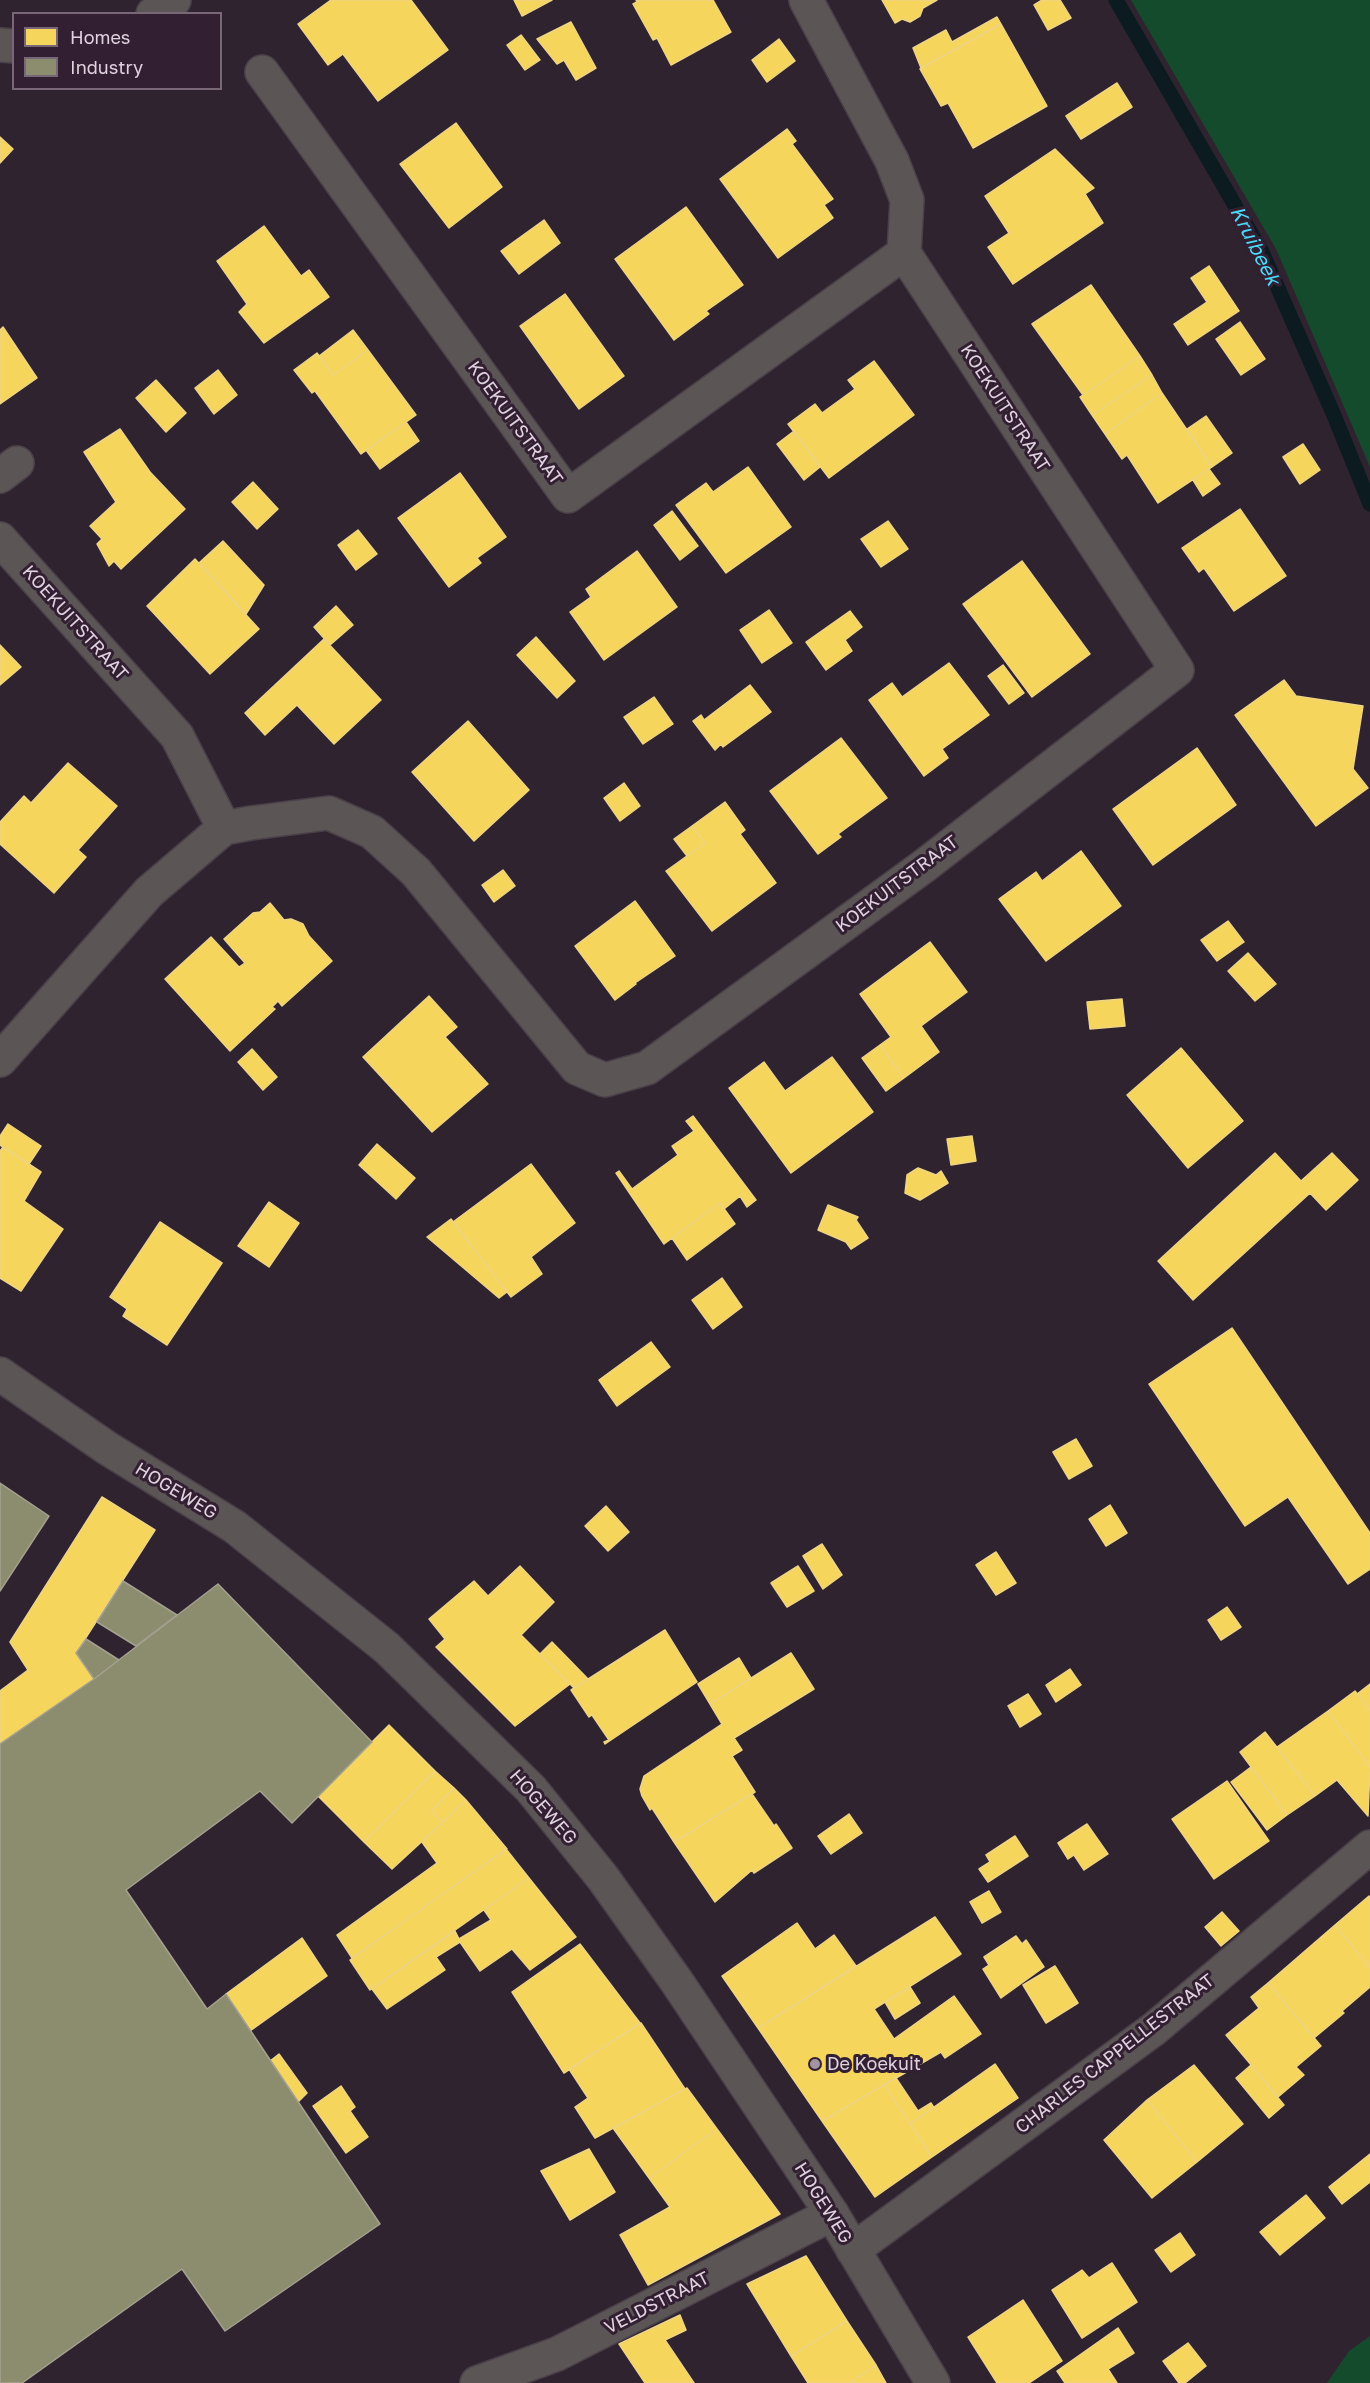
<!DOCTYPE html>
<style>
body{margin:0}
#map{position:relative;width:1370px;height:2383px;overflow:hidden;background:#2e232e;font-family:"Golos Text",sans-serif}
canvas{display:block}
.legend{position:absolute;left:12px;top:12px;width:210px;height:78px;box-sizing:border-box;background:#321f32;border:2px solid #786777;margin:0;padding:8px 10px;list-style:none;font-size:18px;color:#e0d2df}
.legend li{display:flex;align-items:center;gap:12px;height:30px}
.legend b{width:30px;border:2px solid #786777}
</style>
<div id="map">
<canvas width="1370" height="2383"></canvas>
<ul class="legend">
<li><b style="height:16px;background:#f6d55c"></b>Homes</li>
<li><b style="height:16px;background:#8c8c6e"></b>Industry</li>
</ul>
</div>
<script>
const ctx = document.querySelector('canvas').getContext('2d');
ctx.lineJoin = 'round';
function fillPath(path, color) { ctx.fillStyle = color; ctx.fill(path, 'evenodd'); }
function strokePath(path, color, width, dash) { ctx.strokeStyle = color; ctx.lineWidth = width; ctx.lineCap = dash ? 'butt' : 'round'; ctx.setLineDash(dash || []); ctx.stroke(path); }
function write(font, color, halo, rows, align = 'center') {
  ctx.font = font + ' "Golos Text",sans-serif'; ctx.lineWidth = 6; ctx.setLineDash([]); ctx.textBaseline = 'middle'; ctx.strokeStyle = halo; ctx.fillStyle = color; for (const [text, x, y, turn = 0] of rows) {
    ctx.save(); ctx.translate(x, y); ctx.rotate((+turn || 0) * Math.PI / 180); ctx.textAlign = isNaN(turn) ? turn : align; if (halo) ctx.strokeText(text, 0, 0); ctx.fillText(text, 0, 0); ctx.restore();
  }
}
fillPath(new Path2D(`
 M1131 0H1370V467L1276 249Z
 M1370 2336V2383H1327L1349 2351Z`), '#144b2d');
const homes = new Path2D(`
 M331 0H411L448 50 378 101 343 54 328 65 298 24Z
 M514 0H552L522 16Z
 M636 0H713L731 32 671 65 657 38 653 40 633 4 637 2Z
 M882 0H937L923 8 920 16 910 22 902 19 895 23Z
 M1042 0H1060L1071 18 1048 30 1034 5Z
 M997 17 1001 24 921 68 913 48 946 30 952 42Z
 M571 22 596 68 576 80 564 60 557 64 537 39Z
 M1001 24 1047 106 973 148 948 103 941 106 920 69Z
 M521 35 540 60 525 70 507 45Z
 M779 39 795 61 767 82 752 60Z
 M1117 83 1132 107 1081 139 1066 116Z
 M456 123 502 187 449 228 400 164Z
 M787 129 796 141 792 144 833 199 824 205 833 218 778 258 720 179Z
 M0 137 13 149 0 163Z
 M1055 149 1094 188 1085 194 1103 223 1013 284 988 247 1009 233 985 196Z
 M686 207 743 285 706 311 709 314 674 340 615 259Z
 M544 220 560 243 519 274 501 251Z
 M264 226 301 276 309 270 329 297 264 343 239 312 247 304 217 261Z
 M1209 266 1239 311 1188 345 1174 324 1207 302 1191 278Z
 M1091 285 1140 356 1083 395 1032 324Z
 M565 294 624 376 579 409 520 326Z
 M1240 322 1265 359 1241 375 1216 339Z
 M3 327 37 378 0 404V330Z
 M353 330 368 350 333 375 319 356Z
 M368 350 416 415 361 454 315 391 312 393 294 370 317 353 333 375Z
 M1140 356 1152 375 1092 415 1080 397Z
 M874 361 914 415 829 478 788 424 815 404 822 413 855 389 848 380Z
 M218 370 237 395 214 414 195 388Z
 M1152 375 1162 393 1105 434 1092 415Z
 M156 380 186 413 166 432 136 398Z
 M1162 393 1212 467 1158 503 1127 455 1122 459 1105 434Z
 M1206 416 1232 453 1212 467 1187 429Z
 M406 422 419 441 380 469 366 450Z
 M120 429 150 472 185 509 121 569 114 561 109 566 97 544 102 539 90 526 116 502 84 452Z
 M794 431 820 467 804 480 777 444Z
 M1303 444 1320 470 1300 484 1283 457Z
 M748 467 791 527 726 573 676 505 706 483 713 492Z
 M1209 469 1220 484 1203 496 1193 480Z
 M460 473 506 537 477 558 481 563 449 587 398 518Z
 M253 482 278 509 257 529 232 502Z
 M1240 509 1286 576 1234 611 1204 568 1199 572 1182 548Z
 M672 511 698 546 680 560 654 525Z
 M888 521 908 549 881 567 861 539Z
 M358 530 377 554 356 570 338 545Z
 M223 541 264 585 246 614 199 563Z
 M637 551 677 607 604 660 570 612 591 597 586 589Z
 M195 559 259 629 210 674 147 606Z
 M1022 561 1090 654 1032 697 963 604Z
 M336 606 353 625 330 645 314 627Z
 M769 610 792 643 762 663 740 630Z
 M850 611 862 627 845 640 852 651 826 670 806 642Z
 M536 637 575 681 557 698 517 655Z
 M324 639 381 700 334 744 297 705 265 735 245 713Z
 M0 645 21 667 0 685Z
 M949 663 989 715 942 749 948 758 924 776 869 700 892 683 902 697Z
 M1003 665 1024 693 1009 704 988 676Z
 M1284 680 1296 696 1363 706 1353 769 1368 788 1316 826 1235 715Z
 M750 685 771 712 723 747 721 744 715 750 693 721 701 715 704 720Z
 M654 697 673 724 643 744 624 717Z
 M468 721 529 790 474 841 412 772Z
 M841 738 887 798 838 834 841 837 818 854 770 791Z
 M1197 748 1236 805 1153 865 1113 809Z
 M68 763 117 806 78 850 86 857 54 893 0 844V822L24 796 31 803Z
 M624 783 640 806 620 821 604 798Z
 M725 802 745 830 740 834 776 883 712 931 666 871 705 843 692 826Z
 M692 826 705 843 687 856 674 839Z
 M1081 851 1121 906 1046 961 999 899 1036 872 1042 881Z
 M503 870 515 886 494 902 482 885Z
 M635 901 675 956 635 983 636 984 615 1000 575 946Z
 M270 903 284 920 291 919 303 924 309 936 332 961 282 1006 278 1001 272 1007 275 1009 230 1051 165 979 211 937 239 967 245 963 224 939 253 913 260 912Z
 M1228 921 1244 942 1217 961 1201 940Z
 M930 942 967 992 921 1026 939 1052 904 1078 880 1045 891 1037 860 994Z
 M1248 953 1276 984 1255 1001 1228 971Z
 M429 996 457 1027 445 1037 488 1084 432 1132 363 1057Z
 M1122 999 1125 1026 1090 1029 1087 1002Z
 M880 1045 904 1078 886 1091 862 1058Z
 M1181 1048 1243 1121 1188 1168 1127 1095Z
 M252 1049 277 1077 263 1090 238 1062Z
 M832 1057 873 1112 791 1173 729 1088 764 1062 785 1091Z
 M693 1116 756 1200 747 1207 740 1196 724 1209 720 1203 664 1244 616 1173 619 1171 632 1189 678 1155 672 1146 694 1131 686 1121Z
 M8 1124 41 1146 29 1164 0 1145V1136Z
 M972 1136 976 1161 951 1165 947 1139Z
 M377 1144 415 1178 396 1199 359 1165Z
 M3 1147 41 1172 24 1201 63 1229 21 1291 0 1278V1151Z
 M1275 1153 1301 1181 1332 1153 1358 1180 1326 1210 1310 1193 1193 1300 1158 1261Z
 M531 1164 575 1223 531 1257 542 1274 511 1297 453 1222Z
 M918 1168 936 1175 941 1171 948 1183 920 1200 905 1193 907 1175Z
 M269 1202 299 1223 269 1267 238 1246Z
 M720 1203 735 1224 687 1260 672 1238Z
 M828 1205 858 1217 856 1220 868 1238 851 1249 846 1242 818 1230Z
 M451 1219 507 1292 499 1298 427 1237Z
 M160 1222 222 1263 167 1345 123 1316 127 1309 110 1297Z
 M722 1278 742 1307 713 1329 692 1300Z
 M1232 1328 1370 1533V1569L1348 1584 1288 1497 1245 1526 1149 1384Z
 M651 1342 670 1367 617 1406 599 1380Z
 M1076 1439 1092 1466 1069 1479 1053 1452Z
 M102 1497 155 1530 76 1653 94 1679 0 1744V1691L28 1670 10 1642Z
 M1110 1505 1127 1533 1106 1546 1089 1519Z
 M606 1506 629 1532 608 1551 585 1526Z
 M822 1544 842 1575 823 1589 803 1556Z
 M996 1552 1016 1583 996 1595 976 1565Z
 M520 1566 554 1602 521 1635 570 1684 515 1726 436 1647 445 1639 429 1619 474 1581 488 1596Z
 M798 1566 814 1591 787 1607 771 1583Z
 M1227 1607 1241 1627 1221 1640 1208 1620Z
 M665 1630 697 1682 605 1744 604 1742 609 1740 592 1715 589 1717 571 1690Z
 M552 1642 588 1679 574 1688 540 1654Z
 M791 1653 814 1689 734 1738 742 1750 732 1756 755 1792 674 1842 652 1808 650 1810 642 1796 640 1789 644 1776 722 1724 710 1704Z
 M739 1658 751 1678 710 1704 698 1684Z
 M1070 1669 1081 1685 1056 1702 1046 1685Z
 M1370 1684V1710L1357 1694Z
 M1355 1691 1370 1710V1767L1328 1711Z
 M1028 1694 1041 1714 1020 1727 1008 1706Z
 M1328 1711 1370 1767 1368 1816 1337 1780 1315 1796 1277 1747Z
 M389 1725 435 1771 364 1842 318 1796Z
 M1265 1732 1315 1796 1287 1815 1240 1752Z
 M1251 1767 1287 1815 1267 1830 1231 1782Z
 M435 1771 454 1788 431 1811 443 1822 392 1869 364 1842Z
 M1227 1781 1269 1841 1214 1879 1172 1819Z
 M454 1788 466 1800 443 1822 431 1811Z
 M752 1794 774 1826 776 1824 792 1848 754 1873 752 1870 715 1902 674 1842Z
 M466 1800 507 1849 352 1958 337 1935 437 1863 422 1842Z
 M849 1814 862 1833 831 1854 818 1836Z
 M1087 1824 1108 1854 1084 1870 1074 1855 1068 1859 1058 1843Z
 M1015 1836 1028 1856 988 1882 979 1869 990 1862 986 1855Z
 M506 1849 529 1878 370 1990 350 1960Z
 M529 1878 576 1937 530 1970 512 1949 480 1971 460 1942 436 1957 445 1970 387 2009 372 1989 455 1931 459 1939 491 1920 484 1910Z
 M989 1891 1001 1912 982 1923 970 1902Z
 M1369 1896 1370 1897V1968L1335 1925Z
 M1222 1912 1239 1931 1221 1946 1205 1927Z
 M935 1917 961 1954 874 2009 894 2039 954 1996 981 2034 945 2058 941 2052 822 2121 758 2028Z
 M797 1923 815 1949 834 1935 856 1966 758 2028 722 1976Z
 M1335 1925 1370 1968V1987L1342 2011 1344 2013 1314 2038 1268 1983Z
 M1016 1936 1022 1944 1026 1940 1044 1967 1001 1998 983 1969 989 1965 984 1957Z
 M302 1938 327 1976 250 2031 226 1994Z
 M580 1944 640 2023 564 2073 512 1992Z
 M1055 1966 1078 2003 1046 2023 1023 1985Z
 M1268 1983 1321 2046 1296 2067 1304 2075 1278 2097 1226 2035 1259 2008 1251 1997Z
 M910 1987 920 2003 895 2019 885 2002Z
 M641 2023 685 2089 595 2138 575 2107 588 2098 569 2069Z
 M279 2054 307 2093 298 2102 270 2061Z
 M995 2064 1018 2098 932 2157 910 2124Z
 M1194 2065 1243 2124 1197 2162 1147 2100Z
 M1251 2065 1284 2105 1269 2118 1236 2078Z
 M896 2078 918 2111 931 2103 934 2108 910 2124 884 2085Z
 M884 2085 932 2157 875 2197 822 2121Z
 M341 2086 355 2107 350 2111 368 2137 346 2153 313 2106Z
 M687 2088 717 2129 649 2178 613 2128Z
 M1147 2100 1197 2162 1152 2198 1104 2140Z
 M717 2129 780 2214 648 2285 620 2235 670 2207 649 2178Z
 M589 2149 615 2192 570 2220 541 2171Z
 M1370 2154V2182L1342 2204 1329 2187Z
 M1306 2195 1325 2218 1280 2255 1260 2232Z
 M1180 2233 1195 2255 1171 2272 1155 2250Z
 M806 2256 847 2321 791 2356 747 2284Z
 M1112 2263 1137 2302 1082 2338 1052 2290 1082 2270 1089 2278Z
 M1023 2300 1062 2361 1029 2383H997L968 2337Z
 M680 2315 686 2330 665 2340 694 2383H645L619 2344Z
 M847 2321 876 2365 849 2383H808L791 2356Z
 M1118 2328 1134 2353 1108 2369 1117 2383H1065L1057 2371Z
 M1188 2343 1206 2366 1185 2383H1179L1163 2361Z
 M876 2365 886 2383H849Z`);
fillPath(homes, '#f6d55c');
strokePath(homes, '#efd483', 1.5);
const industry = new Path2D(`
 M0 1483 49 1516 0 1591Z
 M123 1581 177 1615 136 1646 97 1622Z
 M218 1584 372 1742 292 1823 260 1791 126 1890 207 2009 226 1994 380 2224 225 2331 182 2269 22 2383H0V1744L94 1679Z
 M86 1639 119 1660 94 1679 76 1653Z`);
fillPath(industry, '#8c8c6e');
strokePath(industry, '#a5a190', 1.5);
strokePath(new Path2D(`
 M1116 0 1262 252 1333 413 1370 504`), '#0b1b1f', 15);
const minor = new Path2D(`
 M806 0 892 161 907 200 904 253
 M153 14 174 0
 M0 45 14 46
 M0 476 17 463
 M0 539 177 736 224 828
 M0 1060 149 892 224 828 251 823 329 813 372 832 416 872 577 1068 605 1080 647 1068 924 866 1177 670 904 253 568 496 262 72
 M853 2250 1154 2029 1370 1847
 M477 2383 557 2354 832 2214`);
const tertiary = new Path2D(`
 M0 1374 107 1448 235 1527 387 1648 531 1789 603 1878 677 1982 832 2214 933 2383`);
strokePath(minor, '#4a4049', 36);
strokePath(tertiary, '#4a4049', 36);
strokePath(minor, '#5b5556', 33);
strokePath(tertiary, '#5b5556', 33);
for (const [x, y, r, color] of [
 [815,2064,6,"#a295a1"]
]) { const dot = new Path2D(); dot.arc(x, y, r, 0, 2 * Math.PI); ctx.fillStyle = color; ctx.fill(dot); strokePath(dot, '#321f32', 2); }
write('18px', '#e0d2df', '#321f32', [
 ["KOEKUITSTRAAT",1005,408,57],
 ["KOEKUITSTRAAT",515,423,54],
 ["KOEKUITSTRAAT",75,623,48],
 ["KOEKUITSTRAAT",897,884,-37],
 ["HOGEWEG",176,1491,31],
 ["HOGEWEG",543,1807,49],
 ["CHARLES CAPPELLESTRAAT",1115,2054,-38],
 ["HOGEWEG",823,2203,58],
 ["VELDSTRAAT",657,2303,-27]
]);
write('18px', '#e0d2df', '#321f32', [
 ["De Koekuit",827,2064]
], 'left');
write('italic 20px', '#49dbf8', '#321f32', [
 ["Kruibeek",1255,246,63]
]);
</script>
